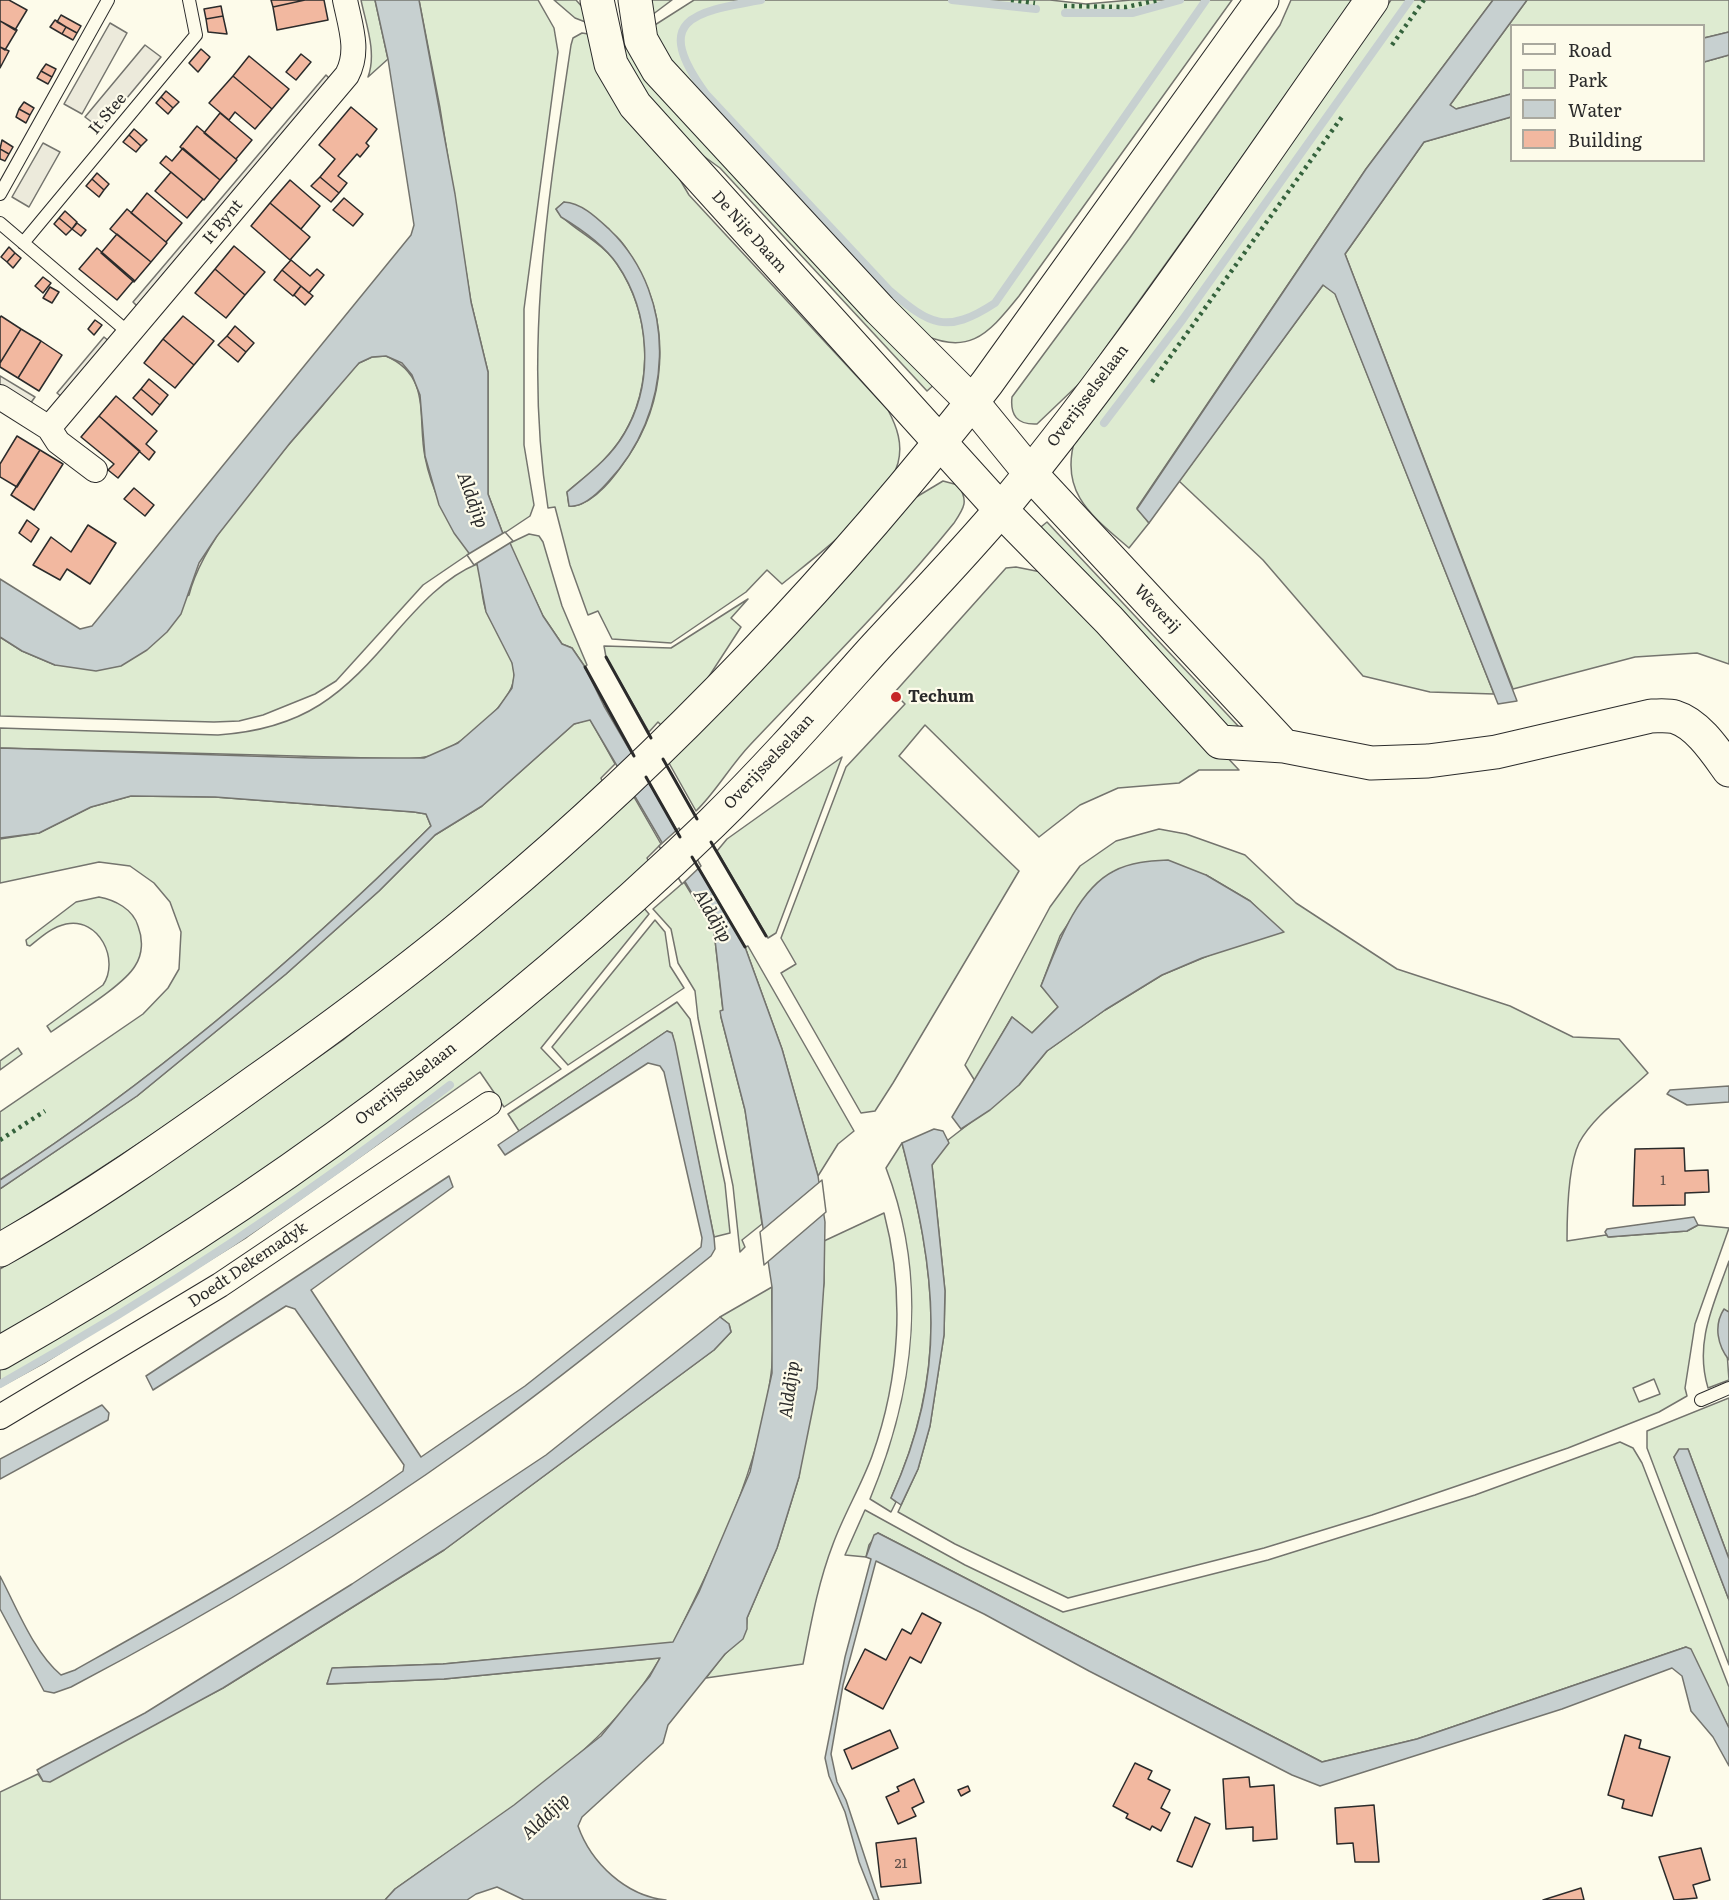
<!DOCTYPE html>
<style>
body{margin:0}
#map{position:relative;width:1729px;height:1900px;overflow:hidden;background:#fdfbea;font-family:Literata,serif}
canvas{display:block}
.legend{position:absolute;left:1510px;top:24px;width:195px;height:138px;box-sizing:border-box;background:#fdfbea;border:2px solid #a9a89e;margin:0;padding:8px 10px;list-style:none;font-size:18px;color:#2b2b2b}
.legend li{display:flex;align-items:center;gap:12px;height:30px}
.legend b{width:30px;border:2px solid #a9a89e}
</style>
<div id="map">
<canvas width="1729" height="1900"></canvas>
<ul class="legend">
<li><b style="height:8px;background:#fdfbea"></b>Road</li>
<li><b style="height:16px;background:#deebd1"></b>Park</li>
<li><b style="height:16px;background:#c7d0d0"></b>Water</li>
<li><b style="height:16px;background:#f2b8a0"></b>Building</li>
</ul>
</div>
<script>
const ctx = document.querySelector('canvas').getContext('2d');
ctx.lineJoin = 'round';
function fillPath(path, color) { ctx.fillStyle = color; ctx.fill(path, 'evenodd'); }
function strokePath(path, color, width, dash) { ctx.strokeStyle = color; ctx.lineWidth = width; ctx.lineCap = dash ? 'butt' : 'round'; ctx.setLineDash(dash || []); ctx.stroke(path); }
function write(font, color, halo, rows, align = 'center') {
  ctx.font = font + ' Literata,serif'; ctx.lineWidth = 4.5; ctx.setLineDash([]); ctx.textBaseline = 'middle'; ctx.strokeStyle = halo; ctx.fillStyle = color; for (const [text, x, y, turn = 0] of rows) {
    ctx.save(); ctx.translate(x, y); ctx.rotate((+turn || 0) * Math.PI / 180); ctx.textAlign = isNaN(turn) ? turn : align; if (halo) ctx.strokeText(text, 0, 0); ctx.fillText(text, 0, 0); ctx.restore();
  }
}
const green = new Path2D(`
 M361 0H375L388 59 368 77C377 53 366 24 361 0Z
 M419 0H538L554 28 558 52 524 309V445L534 505 530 516 503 534 488 494V372L471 302 440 108Z
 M554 0H576L584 9 588 23 575 18Z
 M652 0H672L648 18Z
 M694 0H1050L1086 4 1131 0H1232L1019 296C986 337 968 357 915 331L764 176 647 30Z
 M1291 0H1355L1081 382 1037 424C1017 425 1010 415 1012 397L1129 239 1280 25Z
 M1391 0H1493L1366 169 1137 508 1149 523 1129 548C1092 516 1059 493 1075 439Z
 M1527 0H1729V32L1704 38V26H1512L1511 94 1456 109 1450 105Z
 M582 33 595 35 689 195 888 410C897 427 903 444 898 463 886 505 815 557 782 584L767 570 746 592 671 643 612 639 598 611 588 615 570 565 555 507 548 508C523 352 548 199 571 45L573 38ZM564 202C581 214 602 224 617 237 626 245 632 258 638 268 671 327 666 402 627 458 615 476 596 502 574 506H569L567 492C582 479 598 468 611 452 655 400 655 319 617 264 601 240 568 228 556 209Z
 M629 35 937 382 927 391 720 168 669 131 656 118 616 37Z
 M1729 55V664L1697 653 1635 657 1513 689 1345 254 1424 142 1511 117 1512 160H1704V62Z
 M1323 285 1335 293 1494 694 1430 692 1363 676 1263 560 1179 481Z
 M386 356C432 376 417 417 425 457 432 493 449 524 470 553L423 585 336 681 315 694 263 715 239 721 214 722 0 716V637L22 651 55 665 189 595C204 535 276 460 317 412 331 396 343 378 359 363L372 357Z
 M943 481 958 485C969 501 964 508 954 523 891 601 819 672 750 745 730 766 716 792 696 811L669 763 913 499Z
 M1047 522 1240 728 1222 731 1036 531Z
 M529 534 539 536 543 542 562 606 587 665 585 667 572 648 562 644 543 616 512 550 510 543Z
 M477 564C483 580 480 598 487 613 496 633 515 653 514 677 512 704 463 743 439 753 428 758 418 758 407 759L0 748V728L218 735C305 729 343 695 397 631 419 606 445 577 477 564Z
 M1016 567 1041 572 1093 614 1239 770H1199L1179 783 1118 788 1080 805 1039 837 925 725 899 756 1019 871 893 1083 875 1111 861 1113 781 973 796 964 781 938 846 767 905 704 894 693 1006 568Z
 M748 599 731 618 741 627 706 681 661 725 658 722 649 732 606 657 604 646 671 648Z
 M590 719 615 764 601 778 602 781C419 954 214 1100 0 1232V1189L137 1096 286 974 379 891 435 835 482 806 574 724Z
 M842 757 776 933 768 938 717 851 727 839Z
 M131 796 215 797 414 812 426 814 431 826C298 958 157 1078 0 1180V1112L143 1014 168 988 179 969 181 932 170 902 154 883 130 866 99 862 0 883V839L39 833 91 807Z
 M634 797 661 844 647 858 649 862C524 974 390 1089 250 1182 168 1235 83 1285 0 1337V1269L134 1186 343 1040 497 916Z
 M1159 829 1186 834 1245 855 1296 903 1397 969 1510 1006 1573 1037 1619 1039 1648 1073C1626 1094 1593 1116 1579 1143 1568 1166 1567 1215 1567 1241L1606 1235 1609 1237 1687 1231 1698 1225 1729 1228 1695 1324 1685 1388 1687 1396 1659 1412 1568 1448 1372 1515 1264 1548 1068 1598 955 1544 898 1512 918 1469 930 1426 944 1335 945 1291 932 1165 948 1140 1019 1085 1047 1051 1105 1010 1162 975 1277 927 1250 901 1206 875 1089 892 1060 936 1041 986 1059 1006 1032 1033 1012 1017 975 1081 965 1065 1050 907 1080 866 1116 841ZM1654 1379 1660 1394 1639 1402 1633 1388Z
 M684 882 714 931 723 1011 721 1017 745 1110 762 1224 742 1240 745 1247 740 1252 733 1186 698 1018 695 991 678 963 671 929 653 909Z
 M99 897C115 900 133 909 138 926 143 939 143 954 135 966 123 986 73 1016 51 1032L47 1026 103 985C120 960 99 917 66 924 52 927 41 937 30 946L27 945 26 940 76 902Z
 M643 907 649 914 541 1048 561 1069 504 1107 480 1072 247 1237 44 1363 0 1387V1369Z
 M655 920 665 932 670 966 684 988 568 1065 552 1047Z
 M748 946 854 1131 838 1144 818 1176 782 1049 745 947Z
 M677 1002 690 1019 725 1184 730 1233 714 1237 672 1033 667 1031 519 1131 508 1114Z
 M18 1048 22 1054 0 1070V1061Z
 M902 1143C936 1274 949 1370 891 1498L896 1502 891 1512 870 1499C915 1391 929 1280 886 1168Z
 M884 1213C905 1293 900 1378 872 1456 861 1486 844 1514 833 1544 818 1583 811 1623 803 1664L706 1678C712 1670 718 1662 725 1654 737 1641 747 1638 747 1618L777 1548 799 1477 824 1283V1241Z
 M1729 1261V1312L1724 1310 1729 1380 1708 1388C1694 1342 1714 1304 1729 1261Z
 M772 1287C771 1315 775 1346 771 1374 759 1470 716 1557 673 1643L443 1664 333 1668 327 1684 444 1679 660 1658C605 1756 485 1824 395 1889L385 1900H0V1792L38 1774 43 1781 223 1688 444 1550 714 1350 731 1332 729 1324 720 1317Z
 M1729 1398V1559L1688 1449 1674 1457 1729 1600V1665L1647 1448V1431Z
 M1620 1442 1633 1448 1642 1463 1729 1687V1728L1686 1647 1417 1739 1322 1762 878 1533 869 1545 866 1557 845 1555 865 1510 965 1565 1063 1612 1268 1560 1475 1495Z`);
fillPath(green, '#deebd1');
strokePath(green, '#74746e', 1.5);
const parking = new Path2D(`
 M110 23 127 33 82 114 64 104Z
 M145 45 161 57 101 129 85 117Z
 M326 75 331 80 139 308 133 302Z
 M43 143 60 152 29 207 12 197Z
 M104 337 110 342 63 398 57 393Z
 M0 376 35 397 30 404 0 385Z`);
fillPath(parking, '#eceadb');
strokePath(parking, '#74746e', 1.5);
const water = new Path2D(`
 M375 0H419L455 194 471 302 488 372V494L503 534 510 543 543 616 562 644 572 648 585 667 604 706 745 947 782 1049 818 1176 825 1222 824 1283 817 1388 799 1477 777 1548 747 1618V1629L743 1639 725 1654 668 1725 663 1743 582 1817 578 1826C591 1863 626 1896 666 1900H524L497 1887 476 1894 467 1900H385L395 1889 514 1805 601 1736 650 1676 660 1658 444 1679 327 1684 332 1668 443 1664 673 1642 699 1592 750 1472 772 1373V1287L745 1110 721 1017 720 1011 723 1010 714 931 590 720 574 724 482 806 435 835 379 891 286 974 137 1096 0 1189V1180C157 1078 298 958 431 826L426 814 414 812 215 797 131 796 91 807 39 833 0 838V748L312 758H424L458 743 498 708 512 688 514 675 512 663 486 612 477 564 454 533 439 505 425 456 420 395 412 375 402 363 386 356 372 357 359 363 290 443 217 536 199 563 181 614 167 632 147 650 121 666 96 671 55 665 22 651 0 637V579L80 629 92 626 411 235 414 225 388 59Z
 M1493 0H1527L1450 105 1456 109 1511 94V117L1424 142 1345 254 1517 701 1498 704 1335 294 1323 285 1149 523 1137 509 1366 169Z
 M1729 32V55L1704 62V38Z
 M564 202C582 203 597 218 610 230 680 298 673 415 607 483 598 493 583 508 569 506L567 492C588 474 610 458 624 434 655 383 650 312 617 264 603 244 581 229 561 217L556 209Z
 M1168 860 1206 875 1250 901 1284 932 1202 958 1162 975 1105 1010 1047 1051 1019 1085 990 1110 961 1129 952 1117 1012 1017 1032 1033 1058 1007 1041 986C1056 949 1076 890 1114 871 1131 862 1149 861 1168 860Z
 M667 1031 672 1033 675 1043 714 1237 715 1249 711 1256C632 1320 553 1384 471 1443 344 1534 208 1615 71 1687L54 1693 44 1691 0 1609V1576C17 1608 33 1651 61 1675L75 1670C187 1607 299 1545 403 1471L404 1465 295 1309 286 1306 153 1390 146 1376 449 1176 453 1187 311 1290 421 1457 525 1386 701 1247 702 1238 664 1072 660 1066 648 1063 505 1155 498 1145Z
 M1729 1086V1102L1687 1105 1667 1094 1670 1090Z
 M934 1129 943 1131 949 1143 932 1165 945 1291 944 1335 930 1426 918 1469 901 1505 891 1498C949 1370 936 1275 902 1143Z
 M1694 1217 1698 1225 1687 1231 1608 1237 1605 1232 1607 1229Z
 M1724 1309 1729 1312V1360C1718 1346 1713 1326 1724 1309Z
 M720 1317 729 1324 731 1332 714 1350 444 1550 223 1688 50 1782 43 1781 37 1770 42 1767 145 1713 352 1584 546 1455Z
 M102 1405 109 1413 108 1420 0 1479V1459Z
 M1679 1449H1688L1729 1559V1600L1674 1457Z
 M878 1533 1322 1762 1417 1739 1686 1647 1691 1649 1729 1728V1766L1713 1737 1691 1711 1682 1676 1672 1668 1562 1709 1320 1786 1292 1775 1089 1671 984 1614 876 1561 843 1685 831 1754 837 1782 846 1800 879 1900H874L859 1862 845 1812 829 1776 825 1758 845 1657 871 1559 866 1557 874 1535Z`);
fillPath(water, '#c7d0d0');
strokePath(water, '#74746e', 1.5);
const pier = new Path2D(`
 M505 532 513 541 474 565 467 555Z
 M679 828 701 866 682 884 659 846Z
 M822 1180 826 1212 764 1265 760 1232Z`);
fillPath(pier, '#fdfbea');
strokePath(pier, '#74746e', 1.5);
strokePath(new Path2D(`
 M761 0C691 12 652 20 706 94L889 290C930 325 946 335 995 303L1206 0
 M952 0 1036 9
 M1065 13H1133L1180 0
 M1104 423 1183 319 1410 0
 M0 1384C157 1296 308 1196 450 1085`), '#c7d0d0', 8);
const building = new Path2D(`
 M0 0H9L27 10 15 30 0 21Z
 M271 0H305L273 7Z
 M305 0H324L328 20 277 30 273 7Z
 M221 6 223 16 206 19 204 9Z
 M61 15 81 26 77 33 57 22Z
 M223 16 227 34 208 32 206 19Z
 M55 20 66 27 62 34 50 27Z
 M0 21 17 30 5 50 0 47Z
 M66 27 77 33 73 40 62 34Z
 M0 47 9 51 0 68Z
 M201 49 210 57 198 72 189 63Z
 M301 54 311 62 296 80 286 72Z
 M249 56 289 89 272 109 233 76Z
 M46 64 56 69 52 77 41 71Z
 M41 71 52 77 48 84 37 78Z
 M233 76 272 109 255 129 235 112 229 120 209 103Z
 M166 91 179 102 173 108 161 97Z
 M161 97 173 108 168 114 156 103Z
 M24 102 34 108 30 115 19 109Z
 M351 107 377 129 366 143 369 146 360 157 357 154 338 176 347 183 339 193 320 177 335 159 319 145Z
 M19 109 30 115 26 123 16 117Z
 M220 113 252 140 236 159 204 133Z
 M197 126 237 160 220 180 180 147Z
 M134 129 147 140 141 146 129 135Z
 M129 135 141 146 136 152 123 142Z
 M2 140 13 147 9 154 0 149Z
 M183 148 220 180 204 200 160 163 166 156 172 161Z
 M0 149 9 154 5 161 0 159Z
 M171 172 203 199 187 218 155 191Z
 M97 173 109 184 104 190 92 179Z
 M320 177 339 193 331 202 311 186Z
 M92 179 104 190 99 197 86 186Z
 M290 180 320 206 301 229 270 203Z
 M147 193 182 223 166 242 131 213Z
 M344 198 363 214 353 226 333 210Z
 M270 203 310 237 290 260 251 226Z
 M127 209 167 243 151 262 110 229Z
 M65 211 77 222 72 229 59 218Z
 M59 218 72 229 66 235 54 224Z
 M77 223 86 230 81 236 72 229Z
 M117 234 151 262 134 282 101 253Z
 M234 246 265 272 245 295 215 269Z
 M9 247 15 253 7 262 1 257Z
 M97 248 134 280 117 300 79 269Z
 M15 253 21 258 13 268 7 262Z
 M291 260 310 276 317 269 324 275 309 293 282 270Z
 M215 269 245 295 226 318 195 293Z
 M282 270 301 286 293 296 274 280Z
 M43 277 51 283 43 293 35 286Z
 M301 286 313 296 305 305 294 295Z
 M50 287 59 292 52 303 43 298Z
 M1 316 21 329 0 363V318Z
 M183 316 214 341 194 365 163 339Z
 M95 320 102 325 94 335 88 329Z
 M235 326 254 343 246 352 227 336Z
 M21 329 41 341 18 378 0 367V363Z
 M227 336 246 352 238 362 218 345Z
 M163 339 194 365 175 388 144 363Z
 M41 341 62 355 39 391 18 378Z
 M149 379 168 395 160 405 141 389Z
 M141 389 160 405 152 415 133 398Z
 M116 396 157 431 146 444 155 452 149 460 99 416Z
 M99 416 140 451 118 478 108 470 114 464 81 437Z
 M17 436 40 450 17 487 0 477V464Z
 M40 450 63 464 34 510 11 495Z
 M134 488 154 505 145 516 124 499Z
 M27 520 39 529 31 542 19 533Z
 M88 525 116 543 90 584 67 569 60 580 33 565 51 537 71 552Z
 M1684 1148 1685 1171 1708 1170 1709 1192 1685 1193V1205L1633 1206 1635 1149Z
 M922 1613 941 1623 921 1663 910 1657 883 1709 845 1689 865 1649 886 1660 902 1629 911 1634Z
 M890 1730 898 1748 852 1769 844 1750Z
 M1625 1735 1641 1740 1639 1748 1670 1757 1652 1816 1622 1808 1624 1800 1608 1795Z
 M1135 1763 1152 1771 1148 1779 1170 1790 1161 1808 1170 1813 1161 1831 1152 1826 1150 1830 1126 1818 1128 1814 1113 1806Z
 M1249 1777 1250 1787 1274 1785 1277 1839 1253 1841V1827L1226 1829 1223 1779Z
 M914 1779 924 1802 912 1808 916 1816 898 1824 886 1797 899 1791 897 1787Z
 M968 1786 970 1791 961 1796 958 1790Z
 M1374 1805 1379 1862H1355L1353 1843 1337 1844 1335 1808Z
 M1195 1817 1210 1824 1192 1867 1177 1861Z
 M916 1838 921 1883 881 1887 876 1843Z
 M1701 1848 1710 1880 1693 1885 1697 1898 1674 1900 1659 1857Z
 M1581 1888 1584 1900H1543Z`);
fillPath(building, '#f2b8a0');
strokePath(building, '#2b2b2b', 1.5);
const lane = new Path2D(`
 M0 194 108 0
 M0 223 129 333
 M23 243 196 35 189 0
 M1701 1400 1729 1388`);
const street = new Path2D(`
 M0 397 49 428 347 75C360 51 350 25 345 0
 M49 428 58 442 95 470
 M0 1417 220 1285 489 1104`);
const secondary = new Path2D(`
 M597 0 611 64 635 105 1001 510 1109 620 1220 742 1284 746 1371 763 1428 761 1496 752 1651 716C1659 716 1668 715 1675 717 1698 724 1716 752 1729 770
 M635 0 641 40 658 70 880 310 972 402 1030 473 1284 746`);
const primary = new Path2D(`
 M0 1250C89 1200 173 1141 255 1082 334 1026 413 968 487 905 669 753 842 570 987 383L1262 0
 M0 1353C257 1207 499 1029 712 823 768 768 820 709 872 651 916 603 962 556 1004 506 1136 345 1252 170 1372 0`);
strokePath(lane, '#2b2b2b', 14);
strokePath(street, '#2b2b2b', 26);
strokePath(secondary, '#2b2b2b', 35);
strokePath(primary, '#2b2b2b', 35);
strokePath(lane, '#fdfbea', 12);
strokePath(street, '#fdfbea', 24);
strokePath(secondary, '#fdfbea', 33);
strokePath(primary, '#fdfbea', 33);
strokePath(new Path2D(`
 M1011 0 1035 3
 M1064 6 1126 7 1159 0
 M1392 45 1424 0
 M1152 382 1344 114
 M0 1140 45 1111`), '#34623c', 4.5, [3, 4.5]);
strokePath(new Path2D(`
 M606 657 651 738
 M585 667 634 756
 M663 759 697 819
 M646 777 680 837
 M711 842 766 936
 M692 857 745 947`), '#2b2b2b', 3);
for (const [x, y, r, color] of [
 [896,697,6,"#c62828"]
]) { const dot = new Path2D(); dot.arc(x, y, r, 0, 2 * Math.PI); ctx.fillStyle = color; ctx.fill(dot); strokePath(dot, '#fdfbea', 2); }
write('14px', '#5d4e48', null, [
 ["1",1663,1181],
 ["21",901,1864]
]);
write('16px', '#2b2b2b', '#fdfbea', [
 ["It Stee",108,114,-50],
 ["It Bynt",223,222,-50],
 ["De Nije Daam",749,232,48],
 ["Overijsselselaan",1088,396,-53],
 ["Weverij",1157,609,47],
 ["Overijsselselaan",769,762,-47],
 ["Overijsselselaan",406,1084,-38],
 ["Doedt Dekemadyk",248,1265,-34]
]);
write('bold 16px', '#2b2b2b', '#fdfbea', [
 ["Techum",908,697]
], 'left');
write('italic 18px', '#2b2b2b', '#fdfbea', [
 ["Alddjip",472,500,70],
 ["Alddjip",712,916,60],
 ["Alddjip",790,1390,-82],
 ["Alddjip",546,1817,-43]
]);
</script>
